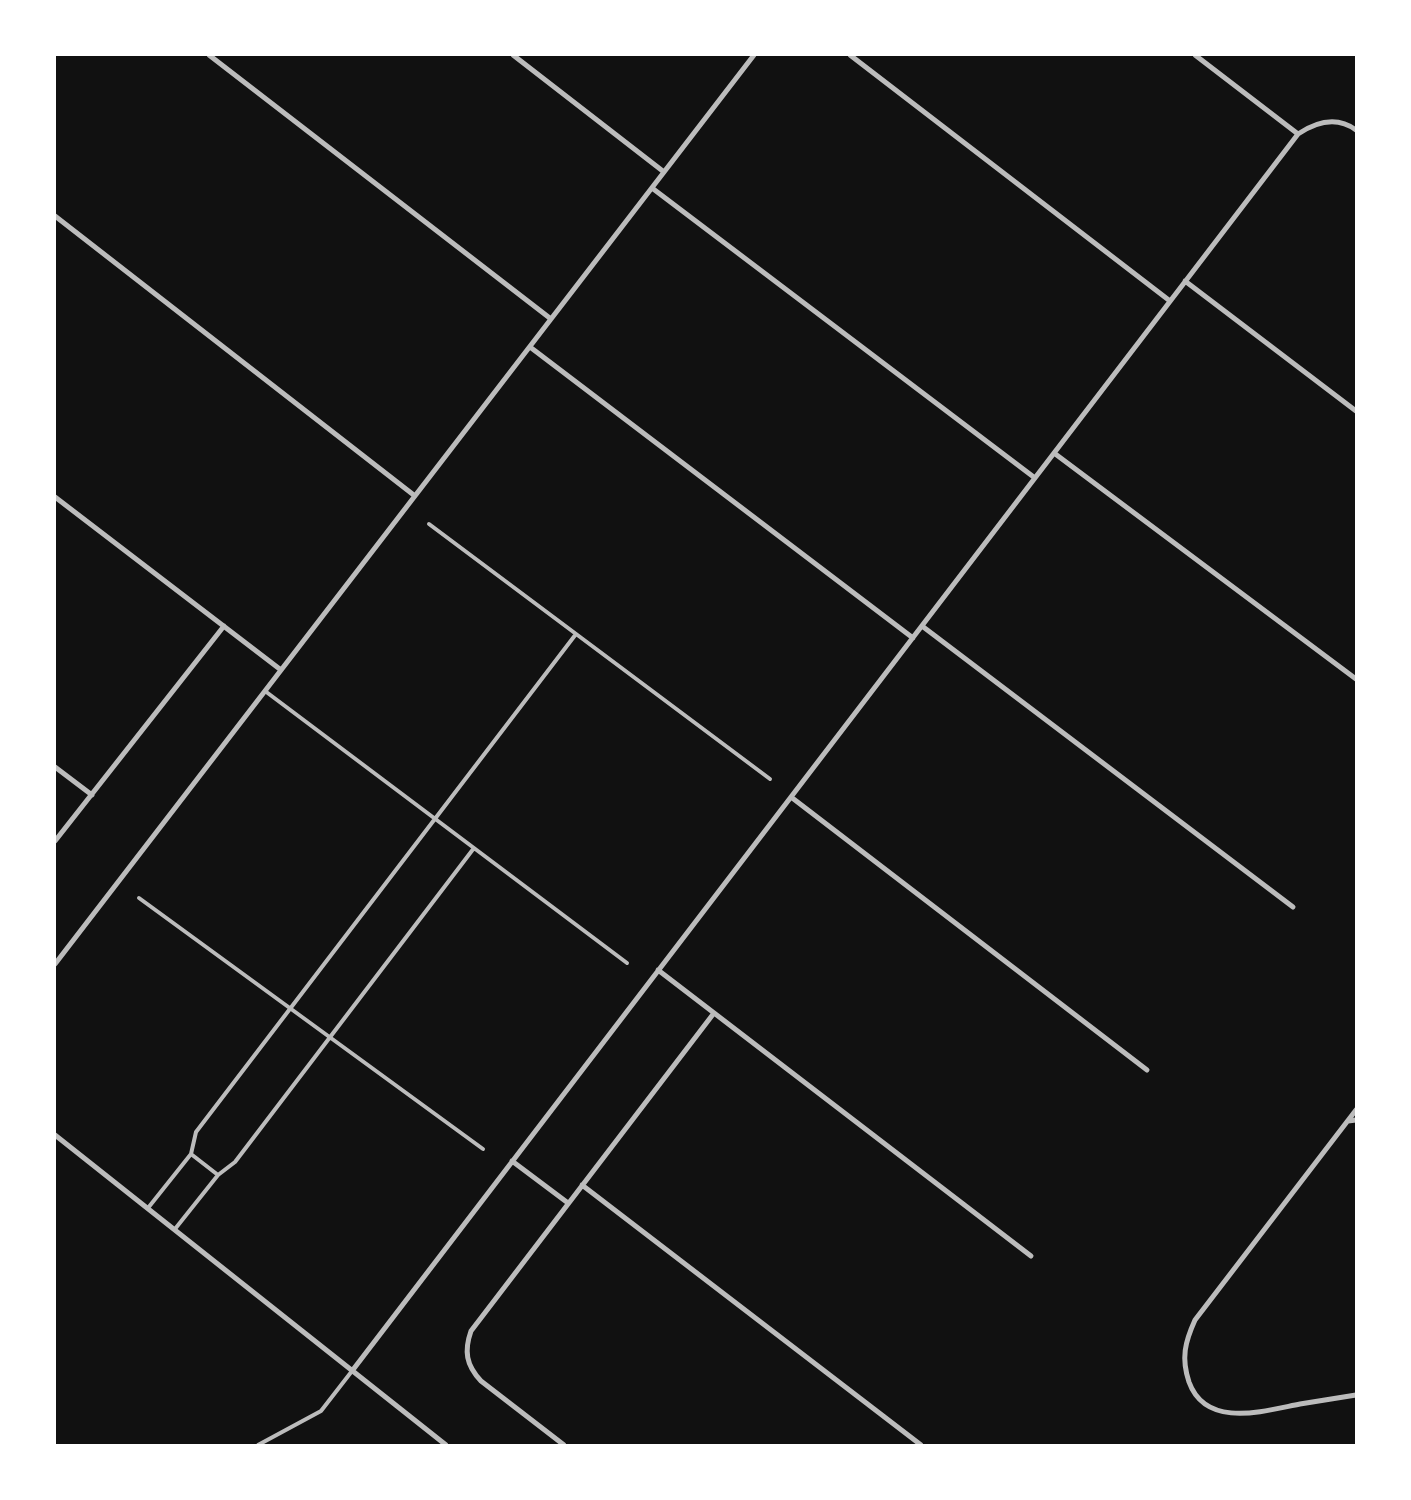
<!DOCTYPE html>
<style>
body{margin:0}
#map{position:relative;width:1411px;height:1500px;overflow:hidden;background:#111;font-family:"PT Serif",serif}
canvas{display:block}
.frame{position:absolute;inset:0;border:56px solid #fff;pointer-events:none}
</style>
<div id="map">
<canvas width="1411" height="1500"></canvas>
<div class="frame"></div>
</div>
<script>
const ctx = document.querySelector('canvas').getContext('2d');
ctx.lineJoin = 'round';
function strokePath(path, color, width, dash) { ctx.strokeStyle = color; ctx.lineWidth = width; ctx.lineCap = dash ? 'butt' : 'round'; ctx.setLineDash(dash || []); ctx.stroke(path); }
strokePath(new Path2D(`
 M429 524 770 779
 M265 691 627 963
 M139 898 483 1149
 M191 1154 218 1175
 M148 1208 191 1154 196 1132 576 634
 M175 1229 218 1175 235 1162 474 848
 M258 1445 321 1411 352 1371`), '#bcbcbc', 4);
strokePath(new Path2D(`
 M209 55 551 319
 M513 55 664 172
 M850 55 1170 301
 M1195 55 1298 134
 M652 188 1035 478
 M55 216 415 496
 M1185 281 1356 411
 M530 347 913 638
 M1054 453 1356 679
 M55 497 281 670
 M922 626 1293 907
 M55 767 92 795
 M791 797 1147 1070
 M55 841 224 626
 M55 964 754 55
 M658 970 1031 1256
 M1356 1110 1195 1320C1185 1342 1181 1358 1189 1382 1206 1429 1264 1411 1300 1404 1318 1401 1337 1398 1356 1395
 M1348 1121 1356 1120
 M55 1135 446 1445
 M512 1161 568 1203
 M582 1185 921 1445
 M352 1371 1298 134C1316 122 1337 116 1356 130
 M564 1445 481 1381C466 1365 464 1351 471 1331L714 1013`), '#bcbcbc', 5);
</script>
